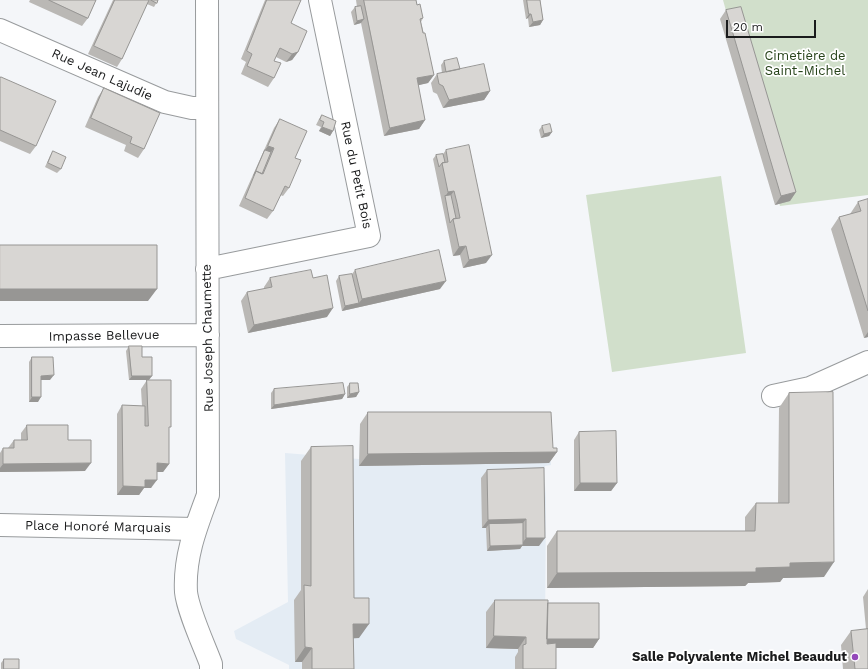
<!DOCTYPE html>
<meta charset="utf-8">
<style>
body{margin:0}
#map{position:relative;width:868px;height:669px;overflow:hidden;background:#f4f6f9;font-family:"Work Sans",sans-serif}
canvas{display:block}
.scale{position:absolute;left:726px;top:20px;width:90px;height:18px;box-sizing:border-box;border:2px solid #1a1b1c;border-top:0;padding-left:5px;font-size:12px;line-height:14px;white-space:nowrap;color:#1a1b1c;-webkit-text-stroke:3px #fff;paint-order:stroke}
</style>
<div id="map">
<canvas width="868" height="669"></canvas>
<div class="scale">20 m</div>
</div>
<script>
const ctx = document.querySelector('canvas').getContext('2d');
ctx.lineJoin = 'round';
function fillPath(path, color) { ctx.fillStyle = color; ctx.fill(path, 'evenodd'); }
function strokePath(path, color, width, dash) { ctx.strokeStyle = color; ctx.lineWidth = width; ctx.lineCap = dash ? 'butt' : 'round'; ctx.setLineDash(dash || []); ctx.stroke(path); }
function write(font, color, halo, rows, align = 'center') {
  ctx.font = font + ' "Work Sans",sans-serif'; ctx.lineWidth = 3.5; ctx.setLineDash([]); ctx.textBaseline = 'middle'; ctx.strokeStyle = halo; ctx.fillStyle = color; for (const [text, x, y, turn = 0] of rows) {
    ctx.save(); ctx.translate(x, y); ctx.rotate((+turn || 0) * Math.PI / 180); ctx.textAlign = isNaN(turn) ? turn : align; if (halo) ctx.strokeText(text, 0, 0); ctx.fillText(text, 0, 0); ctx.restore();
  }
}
fillPath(new Path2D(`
 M361 423 549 424 551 465 545 466 544 472 546 498 545 636 551 669H289V665L236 639 234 631 288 602 285 453 359 459Z`), '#e4ecf4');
fillPath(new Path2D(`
 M723 0H868V195L780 206Z
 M721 176 746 353 612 372 586 195Z`), '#d1dfcb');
const street = new Path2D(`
 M207 0 208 495C196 527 184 557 186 592 188 611 204 645 211 664V669
 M0 30 165 102 192 108H207
 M207 269 369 236 320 0
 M0 336 208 335
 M773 396 810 388 868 362
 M0 525 195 529`);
strokePath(street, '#989b9d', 24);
strokePath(street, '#fff', 22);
fillPath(new Path2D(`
 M30 0H96L88 18 82 26 29 2Z
 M113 0H158L154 7 147 4 122 59 117 67 88 54Z
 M265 0H301L291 23 298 52 292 60 286 62 276 57 274 61V78L268 87 241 74 246 62 241 59Z
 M356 0H416L417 5 423 18 421 22 434 75 428 83 418 85 425 120 419 129 384 136 361 23 354 25 351 12 355 7H357Z
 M523 0H540L543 20 540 25 529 27 528 18 526 19Z
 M726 10 796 192 790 201 775 205 720 19Z
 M444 61 460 69 490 91 484 100 443 108 437 94 433 92 431 83 437 74 442 73 441 65Z
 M0 78 36 146 30 154 0 141Z
 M104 88 144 149 138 158 124 151 126 145 85 127 98 97Z
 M322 115 333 131 330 136 319 131 321 127 316 125 319 119Z
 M280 119 295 158 289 188 283 196 280 195 273 211 267 219 239 206 274 128Z
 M542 126 552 132 549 136 541 138 539 130Z
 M446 150 486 263 463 268 460 255 453 256 433 159 436 155 443 154Z
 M53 151 61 169 57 173 45 167 50 156Z
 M868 199V337L864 338 831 229 839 217 850 214 858 202Z
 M355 270 440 289 342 311 336 281 339 276 352 274Z
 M270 278H313L327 317 248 333 241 301 247 292 264 289V287Z
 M129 346 142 357 149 380H129L126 351Z
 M32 357 50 380H41L38 402H29V362Z
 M147 380 169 431V464L163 472H157L151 488H144L139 495H117V414L122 405 142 406 141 389Z
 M350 383 359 392 356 397 347 398V387Z
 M274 389 345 394 342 399 271 409V393Z
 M789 393 824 577 783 578 780 582 748 583 745 586 547 588V546L557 531H745V517L756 503H778L779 408Z
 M368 412 553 448 557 452 549 463 359 466 360 424Z
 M27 425 68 440 85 471 0 472V453L3 448H8L14 440H21V433Z
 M579 432 617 483 611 491H574V440Z
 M311 447 359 638H353L354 669H302V662H295L294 600 301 590V461Z
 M544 468 539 546H522L520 549 487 551 486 528H482L481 478 487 470Z
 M868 589V669H843L841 645 851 631 866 629 863 597Z
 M495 600 548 603 599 639 593 648H556V669H515V657L518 652V649L486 648V612Z
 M4 659 19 669H1V663Z`), '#bab8b5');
fillPath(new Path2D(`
 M529 14H531L528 18 526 19Z
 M364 19 361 23 354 25 357 21Z
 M543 20 540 25 529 27 533 22Z
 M298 52 292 60 286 62 292 54Z
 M434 75 428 83 411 87 417 78Z
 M490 91 484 100 443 108 449 100Z
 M425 120 419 129 384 136 390 128Z
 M322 127 333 131 330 136 319 131Z
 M552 132 549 136 541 138 544 134Z
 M268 146 274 148 268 157 265 150 262 154Z
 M454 191 448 199 445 197 448 192Z
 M796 192 790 201 775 205 781 196Z
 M466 246 460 255 453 256 459 247Z
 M492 255 486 263 463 268 469 260Z
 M446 281 440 289 342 311 345 306 359 303 362 299Z
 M0 289H157L148 301H0Z
 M333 308 327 317 248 333 254 325Z
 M868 332V337L864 338Z
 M54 375 50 380H38L41 376Z
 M132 376H152L149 380H129Z
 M359 392 356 397 347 398 350 394Z
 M345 394 342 399 271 409 274 405Z
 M32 397H41L38 402H29Z
 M557 452 549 463 359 466 368 454Z
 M91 463 85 471 0 472V468L3 464Z
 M157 463 169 464 163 472H151Z
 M145 480H157L151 488H144L139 495H117L123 486Z
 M580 483H617L611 491H574Z
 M526 519 520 527 489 524 486 528H482L488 520Z
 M526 538H545L539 546H522L520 549 487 551 490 546 521 545Z
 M834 562 824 577 783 578 780 582 748 583 745 586 547 588 557 573 756 568 790 563Z
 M353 624H369L359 638 343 639Z
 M494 636 526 637 518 649 486 648Z
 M545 639H599L593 648H539Z
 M305 647 312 648 302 662H295Z`), '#979694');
const building = new Path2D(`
 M49 0H96L88 18Z
 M115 0H149L122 59 94 46Z
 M151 0H158L157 3Z
 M267 0H301L291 23 307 31 298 52 292 54 280 48 274 61 281 63 274 78 247 66 252 54 247 51Z
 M364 0H416L417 5 420 4 423 18 420 19 423 33H425L434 75 417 78 425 120 390 128Z
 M527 0H540L543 20 533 22 531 14H529Z
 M361 6 364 19 357 21 355 7Z
 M741 7 796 192 781 196 726 10Z
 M457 58 460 69 446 72 444 61Z
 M484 64 490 91 449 100 443 86 439 84 437 74Z
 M1 77 56 101 36 146 0 130V79Z
 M104 88 160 113 144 149 130 143 132 137 91 118Z
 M322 115 336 121 333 131 322 127 324 122 320 120Z
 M280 119 307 131 295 158 301 160 289 188 285 186 273 211 245 198 256 171 263 174 274 148 268 146Z
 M550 124 552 132 544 134 542 126Z
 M469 145 492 255 469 260 466 246 459 247 453 219 460 218 457 203 454 191 448 192 442 163 448 162 446 150Z
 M265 150 271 152 262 174 256 171 254 175Z
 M53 151 66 157 61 169 48 163Z
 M443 154 445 162 442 163 439 167 436 155Z
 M451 195 456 218 453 219 450 223 445 196Z
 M868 199V311L839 217 861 211 858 202Z
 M0 245H157V289H0Z
 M439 250 446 281 362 299 355 270Z
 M311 270 313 278 327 275 333 308 254 325 247 292 272 287 270 278Z
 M352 274 359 303 345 306 339 276Z
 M129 346H142V357H152V376H132Z
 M32 357H53L54 375 41 376V397H32Z
 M147 380H171V427H169V464L157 463V480H145V487L123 486 122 405 145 406V426H148Z
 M343 383 345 394 274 405V389Z
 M350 383H358L359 392 350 394Z
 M833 392 834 562 790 563V567L756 568V572L557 573V531H755L756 503H789V393Z
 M368 412H551L553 448H557V452L368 454Z
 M27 425H68V440H91V463L3 464V448H14V440H27Z
 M616 431 617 483H580L579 432Z
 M353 446 354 598H369V624H353L354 669H312V648L305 647 304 585 311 586V447Z
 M544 468 545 538H526V519L488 520 487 470Z
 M523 523V545L490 546 489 524Z
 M495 600H548L547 644 556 643V669H523V645L526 644V637L494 636Z
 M548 603H599V639H547Z
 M868 629V669H855L851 631Z
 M4 659H19V669H4Z`);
fillPath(building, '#d8d6d3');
strokePath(building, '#979694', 1);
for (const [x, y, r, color] of [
 [855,657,4,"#9448ba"]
]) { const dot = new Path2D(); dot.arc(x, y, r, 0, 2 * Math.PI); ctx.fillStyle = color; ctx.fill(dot); strokePath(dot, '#fff', 1.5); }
write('13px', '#27431a', '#fff', [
 ["Cimetière de",805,56],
 ["Saint-Michel",805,71]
]);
write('13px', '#1a1b1c', '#fff', [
 ["Rue Jean Lajudie",102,75,24],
 ["Rue du Petit Bois",356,175,78],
 ["Impasse Bellevue",104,336,-1],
 ["Rue Joseph Chaumette",208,338,-91],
 ["Place Honoré Marquais",98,527,1]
]);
write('bold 13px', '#1a1b1c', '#fff', [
 ["Salle Polyvalente Michel Beaudut",847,657]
], 'right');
</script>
